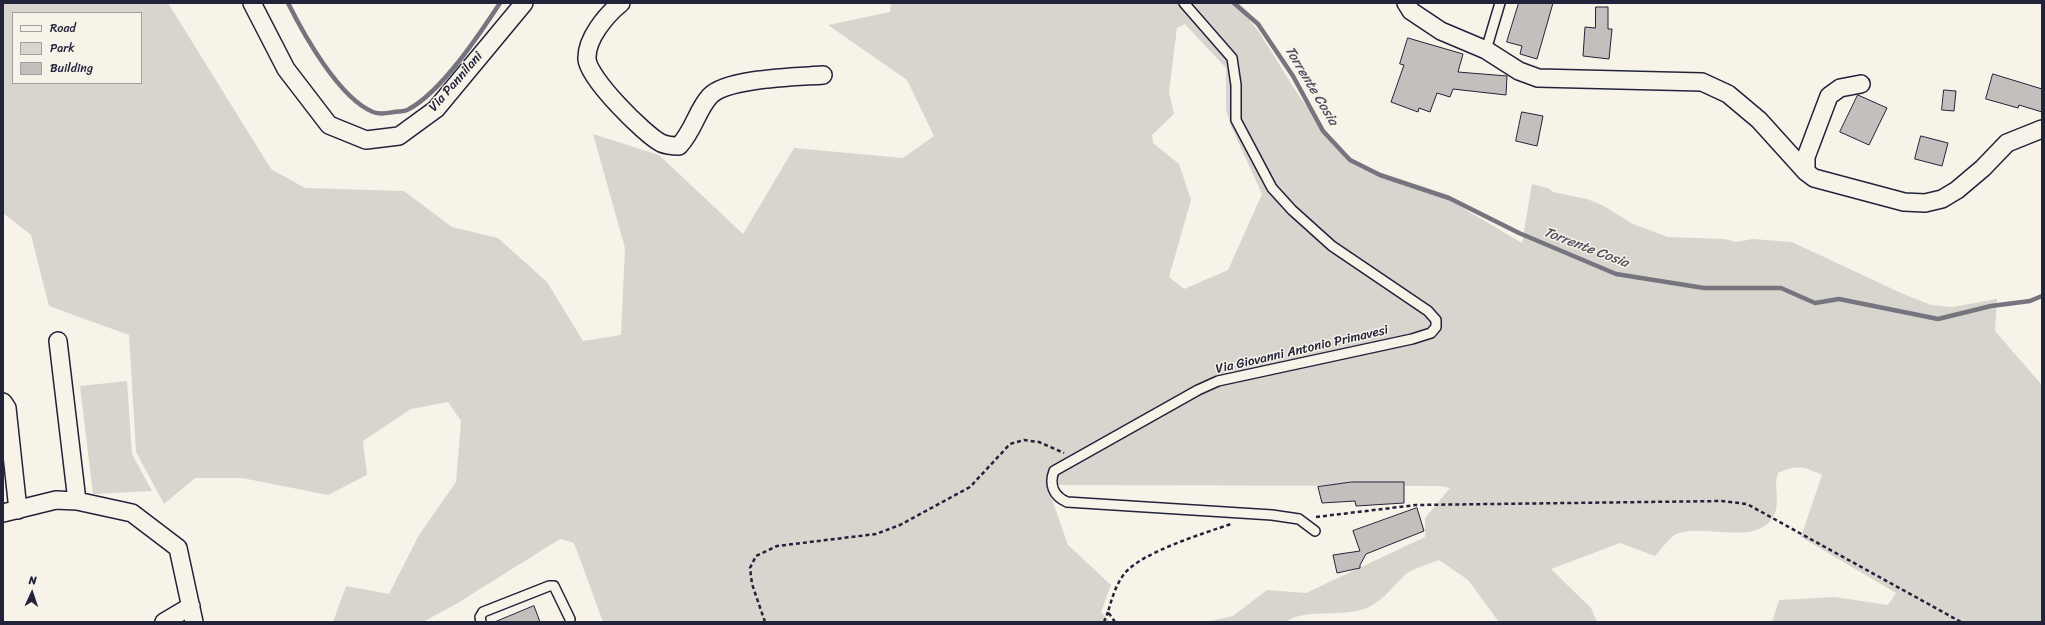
<!DOCTYPE html>
<style>
body{margin:0}
#map{position:relative;width:2045px;height:625px;overflow:hidden;background:#f7f3e8;font-family:Sriracha,sans-serif}
canvas{display:block}
.frame{position:absolute;inset:0;border:4px solid #22223b;pointer-events:none}
.legend{position:absolute;left:12px;top:12px;width:130px;height:72px;box-sizing:border-box;background:#f7f3e8;border:1px solid #a29fa3;margin:0;padding:5px 7px;list-style:none;font-size:12px;color:#22223b}
.legend li{display:flex;align-items:center;gap:8px;height:20px}
.legend b{width:20px;border:1px solid #a29fa3}
.north{position:absolute;left:12px;top:573px;width:40px;height:40px;-webkit-text-stroke:3px #f7f3e8;paint-order:stroke;rotate:3deg;font-size:11px;font-weight:700;line-height:16px;text-align:center;color:#22223b}
.north::after{content:'';display:block;margin:auto;width:14px;height:18px;background:#22223b;clip-path:polygon(50% 0,100% 100%,50% 72%,0 100%)}
</style>
<div id="map">
<canvas width="2045" height="625"></canvas>
<div class="frame"></div>
<ul class="legend">
<li><b style="height:5px;background:#f7f3e8"></b>Road</li>
<li><b style="height:11px;background:#d8d5cf"></b>Park</li>
<li><b style="height:11px;background:#c2bfbd"></b>Building</li>
</ul>
<div class="north">N</div>
</div>
<script>
const ctx = document.querySelector('canvas').getContext('2d');
ctx.lineJoin = 'round';
function fillPath(path, color) { ctx.fillStyle = color; ctx.fill(path, 'evenodd'); }
function strokePath(path, color, width, dash) { ctx.strokeStyle = color; ctx.lineWidth = width; ctx.lineCap = dash ? 'butt' : 'round'; ctx.setLineDash(dash || []); ctx.stroke(path); }
function write(font, color, halo, rows, align = 'center') {
  ctx.font = font + ' Sriracha,sans-serif'; ctx.lineWidth = 3; ctx.setLineDash([]); ctx.textBaseline = 'middle'; ctx.strokeStyle = halo; ctx.fillStyle = color; for (const [text, x, y, turn = 0] of rows) {
    ctx.save(); ctx.translate(x, y); ctx.rotate((+turn || 0) * Math.PI / 180); ctx.textAlign = isNaN(turn) ? turn : align; if (halo) ctx.strokeText(text, 0, 0); ctx.fillText(text, 0, 0); ctx.restore();
  }
}
fillPath(new Path2D(`
 M3 3H168L271 169 305 188 404 191 452 227 498 238 547 282 583 341 621 335 625 248 593 134 659 155 743 234 794 148 903 158 934 136 907 80 828 25 890 12 891 3H1236L1259 32 1299 96 1315 117 1344 153 1361 168 1388 179 1446 198 1522 243 1532 184 1548 188 1553 192 1587 199 1602 205 1633 224 1668 237 1725 239 1736 242 1753 239 1792 242 1901 293 1931 305 1952 307 1997 299 1995 331 2042 385V622H1772L1779 600 1835 597 1888 605 1896 593 1801 537 1822 475C1803 466 1797 465 1778 473 1773 486 1780 500 1775 513 1760 549 1704 522 1676 534 1669 538 1661 550 1655 556L1620 543 1551 569 1591 608 1597 622H1499L1468 580 1439 560C1429 564 1413 568 1405 575 1393 586 1384 600 1369 607 1343 619 1309 607 1285 622H1207L1233 616 1267 590 1306 593 1425 537V518L1450 488 1439 486 1047 485 1068 545 1111 585 1101 612 1110 622H603L574 543 560 539 456 604 423 622H333L346 586 389 594 419 535 456 482 461 421 448 402 411 409 363 441 367 475 328 495 242 478H195L164 504 136 452 129 335 49 306 31 235 3 213ZM13 13H141V83H13ZM1185 24 1226 68V109L1230 124 1262 194 1228 270 1184 289 1169 277 1191 200 1179 164 1153 143 1152 135 1174 114 1169 92 1177 28Z
 M127 381 132 454 152 491 93 494 80 386Z`), '#d8d5cf');
strokePath(new Path2D(`
 M288 3C304 35 339 98 373 112 381 115 387 113 394 112 399 111 405 112 409 109 442 91 479 35 500 3
 M1234 3 1258 24 1293 76 1323 131 1350 160 1380 175 1449 198 1519 233 1616 274 1704 288H1781L1815 303 1839 299 1938 319 1991 306 2030 301 2042 296`), '#76747f', 4.5);
const building = new Path2D(`
 M1519 3H1553L1537 59 1520 54 1522 46 1507 42Z
 M1596 7H1608V29H1612L1609 59 1583 56 1585 27 1595 28Z
 M1408 38 1463 54 1458 72 1507 76 1506 95 1453 89 1450 97 1437 93 1430 112 1419 108 1418 112 1391 102 1404 65 1400 64Z
 M1993 74 2042 89V112L2019 105 2018 108 1986 99Z
 M1944 90 1956 91 1954 111 1942 110Z
 M1858 95 1887 108 1869 145 1840 132Z
 M1522 112 1543 116 1537 146 1516 141Z
 M1921 136 1948 143 1942 166 1915 159Z
 M1352 482H1404V503L1356 506 1355 501 1322 503 1318 487Z
 M1417 508 1424 531 1366 554 1360 565V568L1337 573 1333 555 1360 551 1353 531Z
 M534 606 540 622H495Z`);
fillPath(building, '#c2bfbd');
strokePath(building, '#22223b', 1);
const service = new Path2D(`
 M1184 3 1232 58 1236 85V120L1272 188 1292 210 1332 246 1428 311 1436 320V327L1431 333 1412 339 1218 381 1198 390 1054 471C1049 484 1053 496 1067 502L1272 515 1299 519 1315 531
 M1486 50 1500 3
 M481 622 480 617 483 612 549 586H554L570 619`);
const minor = new Path2D(`
 M252 3 286 69 329 125 366 140 399 136 436 109 524 3
 M621 3C606 15 586 39 587 59 588 78 644 134 661 143 668 146 673 146 679 146 694 130 697 110 710 96 727 78 797 77 823 75
 M1406 3 1411 11 1441 31 1486 50 1519 71 1538 78 1702 82 1728 94 1759 120 1806 172
 M1861 84 1840 88 1829 96 1806 157V172L1814 178 1904 202 1925 203 1942 199 1957 190 1983 168 2007 143 2042 129
 M58 341 77 501
 M3 402 7 408 18 510
 M3 513 56 500 77 501 132 513 178 548 194 622
 M164 622 191 606`);
strokePath(service, '#22223b', 12);
strokePath(minor, '#22223b', 20);
strokePath(new Path2D(`
 M1316 517 1416 505 1722 501 1747 504 1961 622
 M765 622 752 584 750 568 756 556 777 546 876 534 900 525 970 487 1010 444 1024 440 1039 442 1064 453
 M1104 622 1108 612
 M1115 622 1108 612C1112 598 1116 584 1125 573 1142 552 1205 533 1231 524`), '#22223b', 2.5, [4, 3]);
strokePath(service, '#f7f3e8', 9);
strokePath(minor, '#f7f3e8', 17);
write('13px', '#22223b', '#f7f3e8', [
 ["Via Pannilani",456,82,-49],
 ["Via Giovanni Antonio Primavesi",1302,350,-13]
]);
write('italic 14px', '#535263', '#f7f3e8', [
 ["Torrente Cosia",1311,86,59],
 ["Torrente Cosia",1586,248,21]
]);
</script>
